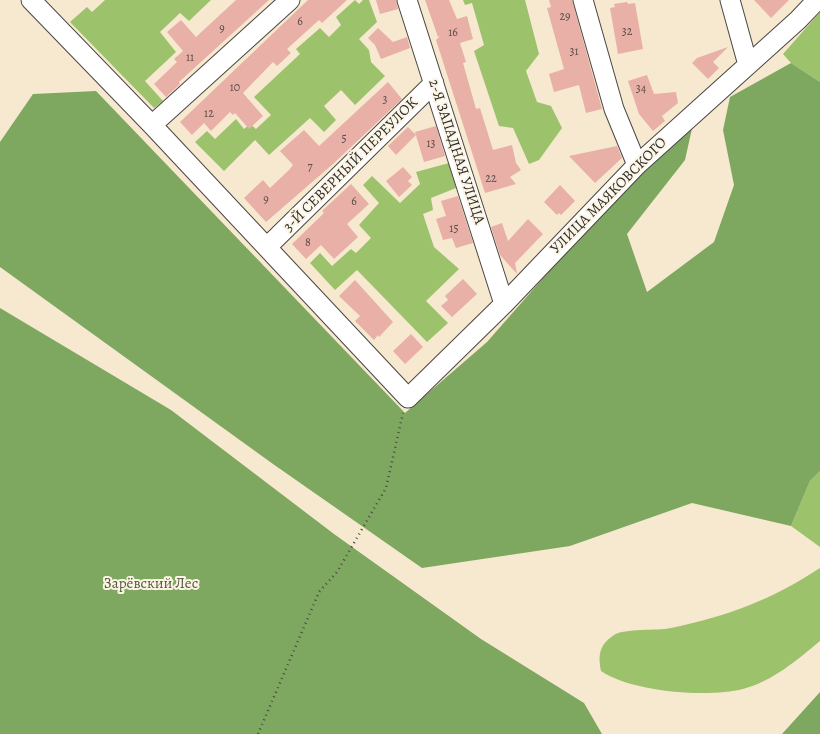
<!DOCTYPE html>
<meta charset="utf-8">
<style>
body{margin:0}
canvas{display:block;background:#f7e8d0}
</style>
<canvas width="820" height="734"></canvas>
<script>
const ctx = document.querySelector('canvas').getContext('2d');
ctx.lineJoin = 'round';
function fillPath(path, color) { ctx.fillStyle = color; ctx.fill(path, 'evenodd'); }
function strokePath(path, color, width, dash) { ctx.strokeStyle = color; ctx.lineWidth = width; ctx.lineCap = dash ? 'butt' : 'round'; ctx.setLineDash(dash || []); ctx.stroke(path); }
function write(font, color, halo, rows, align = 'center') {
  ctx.font = font + ' Alegreya,serif'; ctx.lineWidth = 4; ctx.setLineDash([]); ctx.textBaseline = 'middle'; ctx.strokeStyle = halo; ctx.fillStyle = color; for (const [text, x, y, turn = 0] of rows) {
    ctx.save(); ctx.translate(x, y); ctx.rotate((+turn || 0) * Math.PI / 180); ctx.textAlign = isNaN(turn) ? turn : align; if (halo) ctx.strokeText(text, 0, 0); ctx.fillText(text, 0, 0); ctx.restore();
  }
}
fillPath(new Path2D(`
 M105 0H211L189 21 180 13 160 32 176 52 145 81 163 101 154 108 70 22 87 7 92 12Z
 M355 0 359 4 363 0H369L377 22 359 39 369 50 371 62 385 76 355 105 341 90 324 106 336 120 324 132 310 118 269 155 255 140 224 171 195 142 207 131 215 139 236 119 244 129 250 124 256 129 271 115 254 97 300 54 296 49 320 28 329 37 341 25 336 17Z
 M463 0H525L539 54 526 71 537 102 551 106 562 128 539 160 529 164 513 128 499 126 474 51 484 45 472 3 465 5Z
 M820 12V82L791 63 783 54Z
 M449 163 456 188 431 198 433 210 423 214 434 247 459 269 426 301 448 323 427 342 357 270 335 290 310 263 320 253 332 266 351 249 356 253 371 238 359 225 379 203 363 185 372 176 400 203 420 184 416 172Z
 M820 471V547L791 526 810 481Z
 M820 568V641C797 660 773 681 743 689 707 698 632 692 601 671 598 655 599 645 614 635 625 628 656 631 671 628 728 616 771 600 820 568Z`), '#9dc26c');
fillPath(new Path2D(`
 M791 63 820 82V471L810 481 791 526 692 503 570 546 422 568 273 464 0 267V142L33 94 96 91 405 413 487 342 622 188 695 115 685 160 627 234 647 292 714 242 734 185 723 130 730 97Z
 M0 308 171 410 334 534 481 639 584 703 602 734H0Z
 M820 692V734H782Z`), '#7ea860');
fillPath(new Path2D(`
 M236 0H269L179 82 180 84 166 97 154 84 177 62 174 59 183 51 167 32 181 20 196 37Z
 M308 0H347L322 23 319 20 287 49 291 53 277 66 273 62 243 93 263 116 249 129 235 113 233 115 230 112 211 131 204 123 192 135 180 122Z
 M376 0H396L398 9 380 14Z
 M425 0H449L457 19 467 16 473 39 460 43 466 62 463 63 476 109 480 108 493 150 512 145 516 163 521 170 510 177 516 184 485 193 436 40 441 35 438 37Z
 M549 0H572L602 109 586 113 579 85 554 92 549 74 564 69 547 8 551 7Z
 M754 0H789L771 18Z
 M627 2 628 4 635 3 643 49 618 54 610 8 615 7 614 4Z
 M378 28 393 42 407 37 410 48 381 59 375 45 368 38Z
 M728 47 713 62 719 68 708 79 692 63 697 58Z
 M647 75 654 94 676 92 678 103 662 116 665 121 653 131 639 114 628 81Z
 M388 82 402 99 333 164 266 222 244 198 263 180 270 188 289 170 293 165 280 151 304 130 319 146Z
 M436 126 445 156 424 162 415 132Z
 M408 127 416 135 396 155 388 146Z
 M617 146 622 158 595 183 569 156Z
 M403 167 412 177 408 181 412 185 399 197 386 181Z
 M351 184 369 204 347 224 358 237 334 259 321 245 306 259 292 244 324 213 322 211Z
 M560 185 575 201 561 215 559 213 557 215 544 202Z
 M458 196 473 243 456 248 452 238 443 240 436 219 446 216 441 201Z
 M528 219 543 234 515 263 517 274 500 255 491 227 502 223 508 241Z
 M463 279 477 294 452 317 441 306 448 300 445 296Z
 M355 280 393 322 379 337 378 335 374 340 355 321 360 316 339 296Z
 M411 334 423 347 405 364 393 351Z`), '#e8b0a7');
const street = new Path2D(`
 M31 0 152 125 408 398 504 304 637 165 798 20 817 0
 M407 0 504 304
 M583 0 614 109 637 165
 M730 0 748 65
 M152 125 290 0
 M267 247 434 83`);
strokePath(street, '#4a4744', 21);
strokePath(new Path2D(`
 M258 734 319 592 337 572 386 488 403 413`), '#4a4744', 2.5, [1, 4]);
strokePath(street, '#fff', 19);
write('12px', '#5a4c4a', null, [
 ["29",565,17],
 ["6",300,22],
 ["9",222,29],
 ["32",627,32],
 ["16",453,33],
 ["31",574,52],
 ["11",190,58],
 ["10",235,88],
 ["34",641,89],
 ["3",385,100],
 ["12",209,114],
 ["5",344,139],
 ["13",431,144],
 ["7",310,167],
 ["22",491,179],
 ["9",266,200],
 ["6",354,202],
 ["15",454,229],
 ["8",308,243]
]);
write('15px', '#2b2b2b', '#fcf5e5', [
 ["2-Я ЗАПАДНАЯ УЛИЦА",456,152,72],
 ["3-Й СЕВЕРНЫЙ ПЕРЕУЛОК",351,165,-45],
 ["УЛИЦА МАЯКОВСКОГО",609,196,-45]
]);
write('15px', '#4d583e', '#fcf5e5', [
 ["Зарёвский Лес",151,584]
]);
</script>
